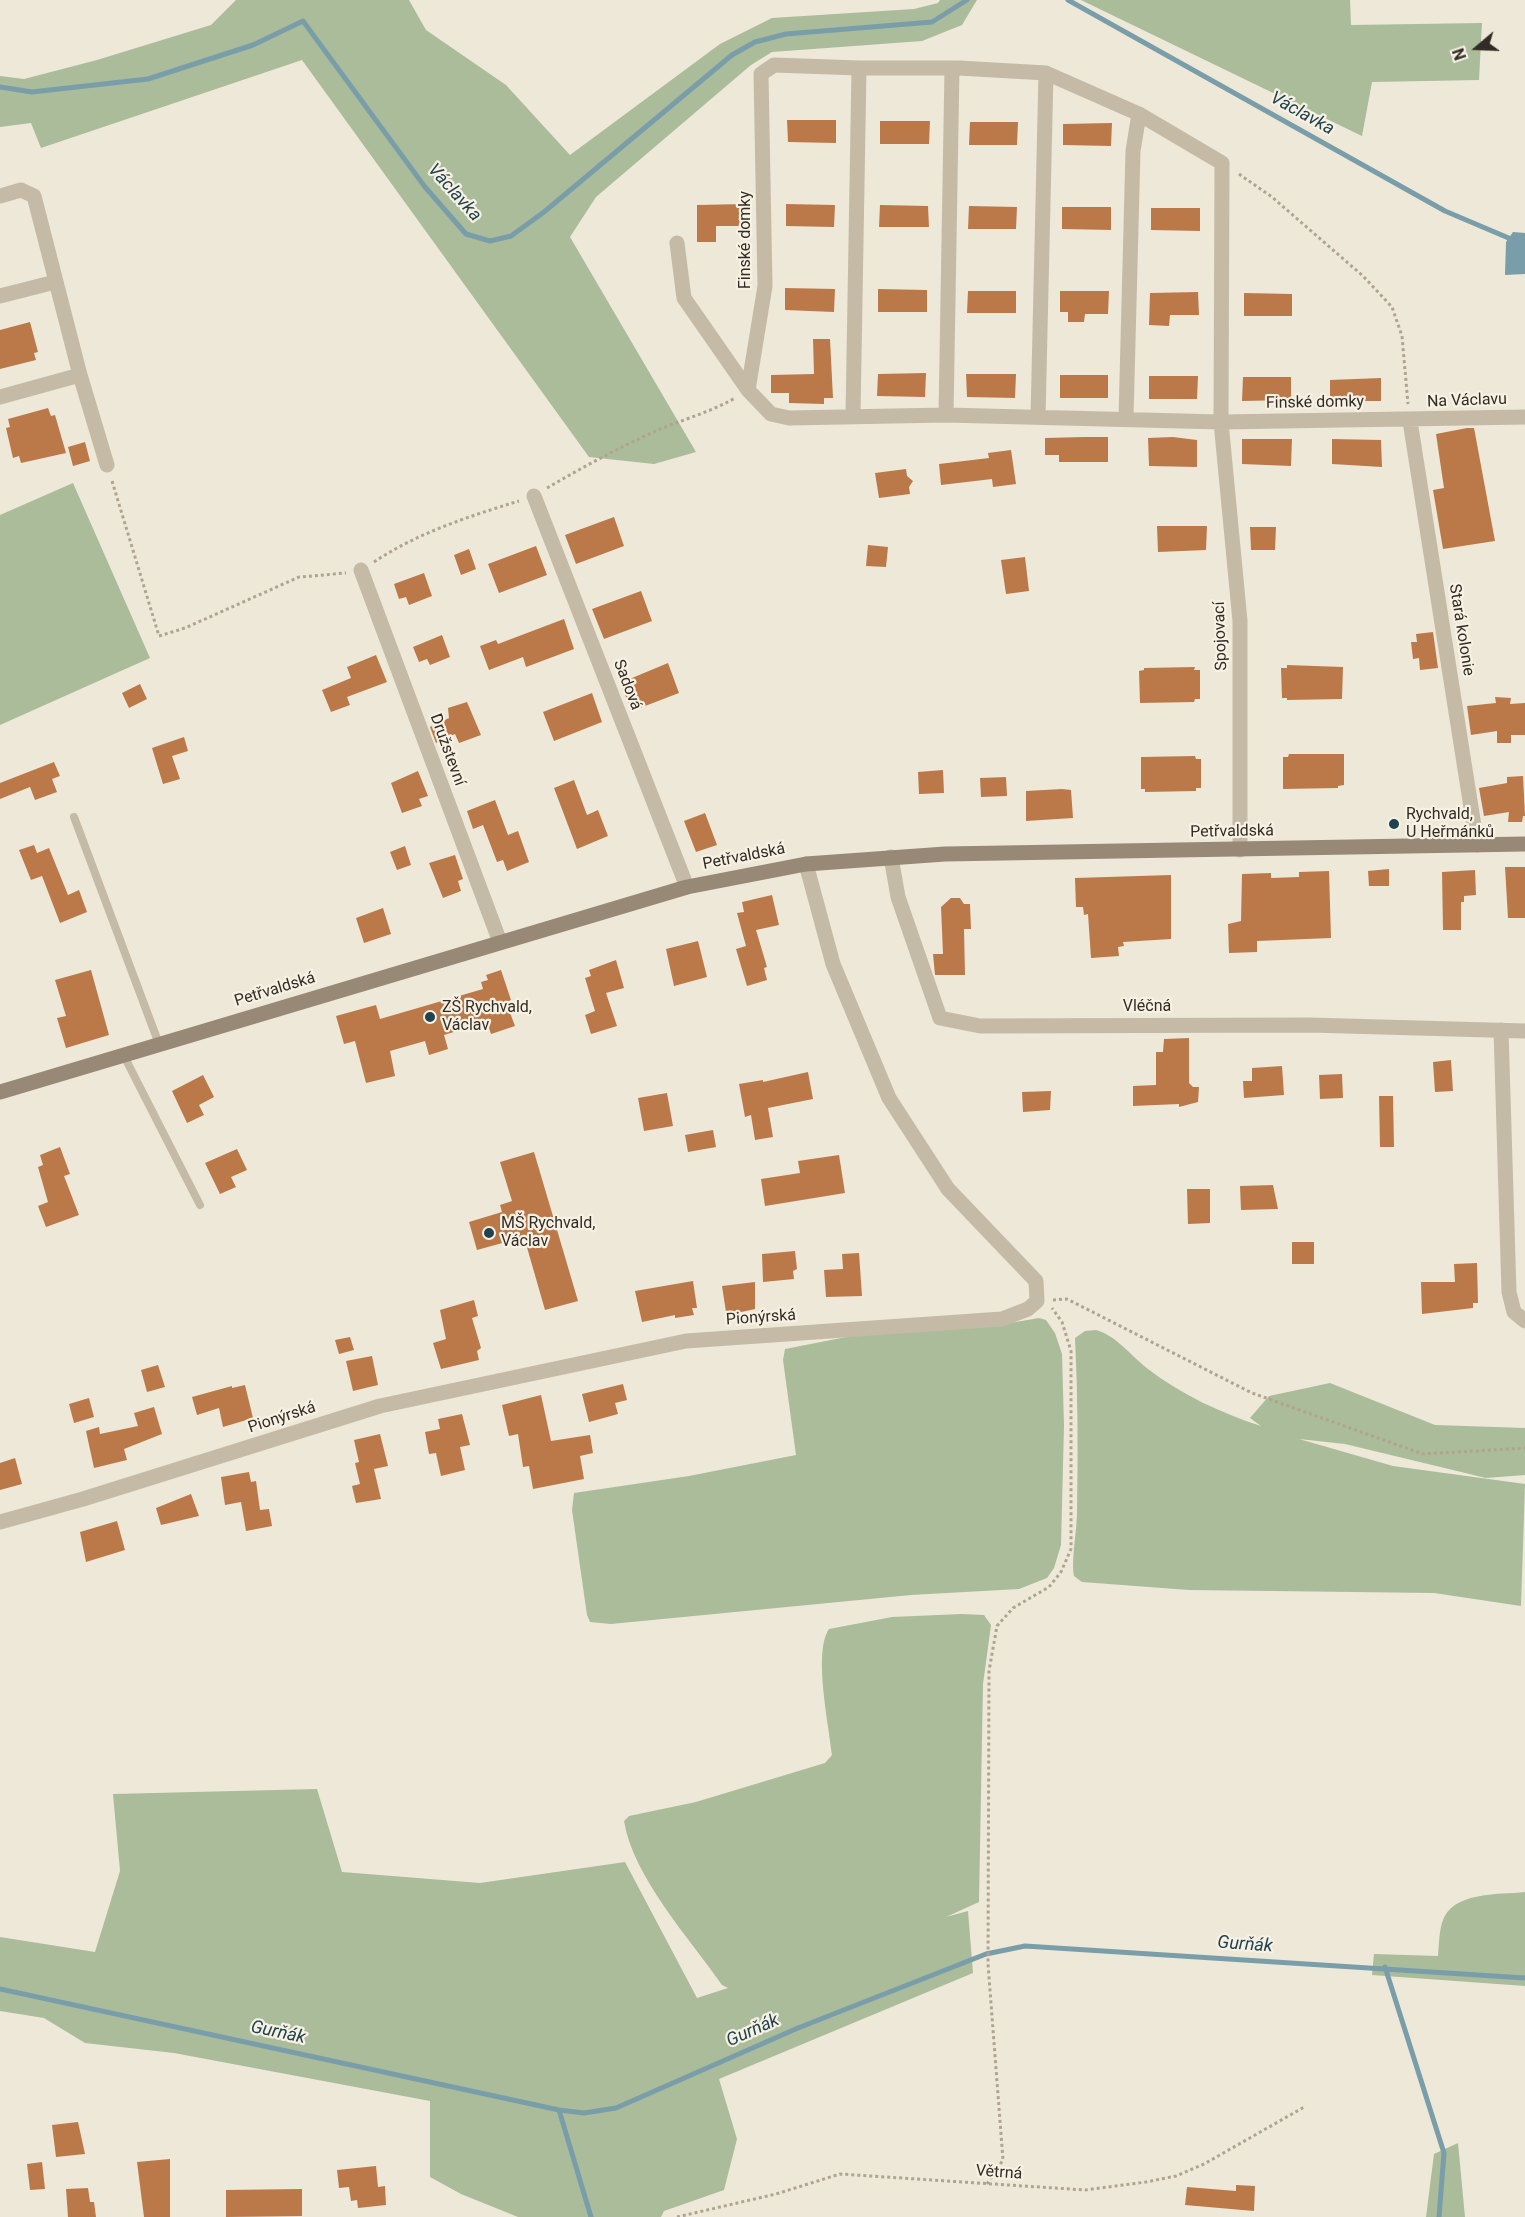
<!DOCTYPE html>
<meta charset="utf-8">
<style>
body{margin:0}
#map{position:relative;width:1525px;height:2217px;overflow:hidden;background:#eee8d8;font-family:Roboto,sans-serif}
canvas{display:block}
.north{position:absolute;left:1447px;top:18px;width:60px;height:60px;-webkit-text-stroke:4px #f7f1e4;paint-order:stroke;rotate:251deg;font-size:16px;font-weight:700;line-height:24px;text-align:center;color:#322c26}
.north::after{content:'';display:block;margin:auto;width:21px;height:27px;background:#322c26;clip-path:polygon(50% 0,100% 100%,50% 72%,0 100%)}
</style>
<div id="map">
<canvas width="1525" height="2217"></canvas>
<div class="north">N</div>
</div>
<script>
const ctx = document.querySelector('canvas').getContext('2d');
ctx.lineJoin = 'round';
function fillPath(path, color) { ctx.fillStyle = color; ctx.fill(path, 'evenodd'); }
function strokePath(path, color, width, dash) { ctx.strokeStyle = color; ctx.lineWidth = width; ctx.lineCap = dash ? 'butt' : 'round'; ctx.setLineDash(dash || []); ctx.stroke(path); }
function write(font, color, halo, rows, align = 'center') {
  ctx.font = font + ' Roboto,sans-serif'; ctx.lineWidth = 4.5; ctx.setLineDash([]); ctx.textBaseline = 'middle'; ctx.strokeStyle = halo; ctx.fillStyle = color; for (const [text, x, y, turn = 0] of rows) {
    ctx.save(); ctx.translate(x, y); ctx.rotate((+turn || 0) * Math.PI / 180); ctx.textAlign = isNaN(turn) ? turn : align; if (halo) ctx.strokeText(text, 0, 0); ctx.fillText(text, 0, 0); ctx.restore();
  }
}
fillPath(new Path2D(`
 M236 0H409L426 30 506 85 570 155 720 44 772 18 914 9 938 3 940 0H977L962 25 922 41 772 52 751 65 596 197 570 237 696 452 654 464 589 457 302 60 41 148 31 123 0 127V76L24 79 97 60 211 25Z
 M1081 0H1350L1351 25 1482 23 1479 80 1372 82 1362 136Z
 M73 483 150 658 0 725V515Z
 M1039 1318 1046 1320 1055 1333 1062 1354 1064 1426 1061 1545 1054 1568 1047 1578 1019 1589 911 1595 611 1624 590 1622 587 1615 572 1510 574 1493 689 1476 796 1455 783 1360 785 1349 867 1333 1004 1324Z
 M1096 1330C1117 1336 1131 1356 1148 1369 1182 1395 1221 1413 1261 1426L1250 1418 1269 1396 1330 1383 1435 1425 1525 1428V1475L1486 1478 1345 1444 1299 1439 1393 1466 1525 1484 1521 1606 1434 1593 1189 1590 1082 1582 1074 1576C1071 1561 1077 1530 1077 1512 1078 1454 1078 1396 1075 1338L1085 1331Z
 M962 1614 984 1615 991 1625 983 1684 979 1902 946 1917 968 1911 973 1973 719 2079 737 2139 724 2190 664 2211 661 2217H518L461 2194 430 2177V2101L174 2053 85 2043 44 2018 0 2011V1937L95 1952 120 1871 113 1794 317 1789 342 1872 480 1883 625 1862 697 1998 728 1988 722 1985C690 1939 633 1877 624 1821L629 1816 696 1802 825 1763 832 1755C829 1725 813 1652 829 1629L892 1617Z
 M1525 1892V1986L1372 1975 1374 1954 1438 1956C1439 1945 1439 1933 1442 1923 1451 1891 1498 1895 1525 1892Z
 M1458 2143 1465 2217H1426L1434 2154Z`), '#aabc9a');
fillPath(new Path2D(`
 M1513 232 1525 233V274L1505 275 1506 242Z`), '#7a9ea9');
strokePath(new Path2D(`
 M1068 0 1445 211 1525 245
 M0 87 32 92 148 79 253 45 303 21 425 187 466 234 490 241 511 236 544 212 732 55 755 42 786 34 932 22 967 0
 M1385 1967 1444 2153 1439 2217
 M0 1989 559 2110 584 2113 616 2108 798 2028 986 1954 1025 1946 1525 1978
 M559 2110 591 2217`), '#7a9ea9', 5);
fillPath(new Path2D(`
 M787 120H836V143L788 142Z
 M880 121H930L929 144H880Z
 M970 122H1018L1017 145H969Z
 M1112 123 1111 146 1063 145V124Z
 M745 204V226H716V242H697V205Z
 M786 204 835 205 834 227 786 226Z
 M880 205 928 206 929 227H879Z
 M969 206 1017 207 1016 229H968Z
 M1062 207H1111V230L1062 229Z
 M1151 208H1200V231L1151 230Z
 M785 288 835 289 834 312 785 310Z
 M878 289 927 290V312H878Z
 M968 291H1016V313H967Z
 M1060 291H1109L1108 314H1085L1084 322H1068V312H1060Z
 M1198 292 1199 315H1170L1169 326 1149 325 1150 293Z
 M1244 293 1292 294V316H1244Z
 M30 322 38 352 34 353 36 360 0 369V330Z
 M813 339H830L833 398H824V404L789 403V393H771V375L814 374Z
 M926 373 925 397 877 396 878 374Z
 M966 374H1016L1015 398 967 397Z
 M1060 375H1108V398H1060Z
 M1149 376H1198L1197 399H1149Z
 M1243 377H1291V400L1242 401Z
 M1381 378V401H1350L1347 408 1330 407V380Z
 M48 408 51 416 55 415 66 453 21 463 19 456 13 458 6 428 10 427 8 419Z
 M1467 428H1474L1495 541 1443 549 1433 490 1444 488 1436 434Z
 M1084 437H1108V462H1059V455H1045V438Z
 M1173 437 1197 440V467L1149 466 1148 438Z
 M1242 439H1292L1291 466 1242 464Z
 M1332 439 1381 440 1382 467 1332 464Z
 M85 442 90 461 73 466 68 447Z
 M1011 450 1016 484 993 487 992 479 941 485 939 464 989 458 988 453Z
 M906 469 907 476 913 481 909 487 910 494 879 498 875 473Z
 M614 517 624 546 576 564 565 535Z
 M1157 526H1207L1206 550 1158 552Z
 M1250 527H1276L1275 550H1251Z
 M868 545 888 547 886 567 866 566Z
 M536 546 547 575 499 593 488 564Z
 M469 549 476 569 461 575 454 555Z
 M1025 557 1029 591 1006 594 1001 560Z
 M424 573 432 596 409 605 406 597 399 599 394 584Z
 M641 591 652 621 604 639 592 609Z
 M564 619 574 649 526 667 523 657 489 670 480 646 496 640 498 644Z
 M1433 632 1438 668 1420 670 1419 658 1413 659 1411 642H1417L1416 634Z
 M442 635 450 657 430 665 427 659 419 662 413 647Z
 M376 655 387 682 347 697 350 705 331 712 322 690 351 678 347 667Z
 M668 663 679 693 632 711 620 683Z
 M1287 665 1343 667 1342 699 1287 700V698H1282L1281 668H1287Z
 M1195 667 1194 670H1200V699H1195L1194 702 1140 703 1139 671 1144 670V668Z
 M140 684 147 699 129 708 122 693Z
 M592 693 602 722 554 741 543 712Z
 M1495 697 1511 698 1510 704 1525 703V735H1511V743H1497V731L1471 735 1467 706 1496 703Z
 M467 702 481 735 459 743 455 734 436 743 430 727 449 718 448 708Z
 M184 737 188 751 172 756 180 779 163 784 152 748Z
 M1289 754H1344V785L1338 786V788L1283 789V757H1288Z
 M1195 756 1196 759H1201V788H1196V791L1145 792V789H1141V757Z
 M54 762 60 776 52 779 57 792 35 800 30 787 0 799V783Z
 M943 770 944 793 919 794 918 772Z
 M418 771 428 796 419 799 422 806 402 813 391 783Z
 M1523 776 1525 816H1523L1522 822H1508L1509 812 1484 816 1479 788 1507 783V777Z
 M1006 777 1007 796 981 797 980 778Z
 M574 780 587 815 598 810 608 836 577 849 554 788Z
 M1062 789 1071 790 1073 818 1026 821V791Z
 M495 800 508 835 518 831 529 862 507 871 503 860 497 862 483 825 473 829 467 811Z
 M705 813 717 845 696 852 684 821Z
 M34 845 37 853 49 848 68 895 79 890 87 912 60 923 42 876 31 880 19 850Z
 M405 846 411 865 397 870 390 852Z
 M455 855 463 879 458 881 461 891 443 898 429 863Z
 M1505 867H1525V918H1508Z
 M1389 869V886H1369L1368 871Z
 M1475 870 1476 895 1464 896V902H1461V930H1443L1442 872Z
 M1329 871 1331 938 1257 941V952L1229 953 1228 924 1241 921 1242 874 1271 873V878L1299 877V872Z
 M1171 875V939L1123 942 1124 946 1118 947 1119 956 1091 958 1088 914 1084 915 1083 907H1076L1075 878Z
 M772 895 779 925 756 930 767 967 764 968 767 980 747 986 736 949 746 946 737 913 744 912 742 902Z
 M951 898H960L964 904H970L971 929H964L965 975H935L933 954H943L941 907Z
 M383 908 391 934 364 943 356 918Z
 M698 941 707 977 674 986 666 949Z
 M616 960 624 988 606 993 617 1026 591 1034 585 1015 595 1011 585 978 591 976 589 970Z
 M91 970 109 1035 66 1048 57 1018 66 1016 55 980Z
 M501 970 511 1000 506 1002 515 1026 491 1034 487 1022 444 1035 448 1049 429 1055 425 1041 390 1051 395 1076 366 1083 355 1041 344 1044 336 1016 376 1005 380 1019 483 989 481 982 488 980 486 975Z
 M1189 1038V1083L1193 1087H1199L1198 1102 1179 1107V1104L1133 1106V1086L1156 1085V1052H1163L1164 1039Z
 M1451 1060 1453 1091 1435 1092 1433 1062Z
 M1282 1066 1284 1095 1244 1098 1243 1081H1252V1068Z
 M808 1072 813 1099 768 1108 773 1137 755 1140 751 1115 745 1117 739 1084 763 1080V1082Z
 M1342 1074 1343 1098 1320 1099 1319 1075Z
 M203 1075 214 1097 199 1105 204 1115 187 1123 172 1091Z
 M1051 1091 1050 1110 1023 1112 1022 1092Z
 M667 1093 673 1126 644 1131 638 1098Z
 M1379 1096H1393L1394 1147H1380Z
 M713 1130 716 1147 688 1152 685 1135Z
 M60 1147 70 1174 64 1176 79 1215 46 1227 38 1206 48 1202 38 1167 43 1165 40 1155Z
 M237 1149 247 1170 231 1177 236 1187 220 1194 205 1163Z
 M534 1152 578 1301 545 1310 524 1237 477 1250 469 1222 502 1212 500 1205 512 1201 500 1162Z
 M839 1155 845 1193 765 1206 761 1179 800 1173 798 1161Z
 M1273 1185 1278 1209 1241 1210 1240 1186Z
 M1187 1189H1210V1223L1188 1224Z
 M1292 1242H1314V1264H1292Z
 M795 1251 797 1269 793 1271 794 1279 763 1282 762 1254Z
 M859 1253 862 1296 826 1297 824 1270 843 1269 842 1254Z
 M1477 1263 1478 1303H1473V1308L1422 1314 1421 1282H1455L1454 1264Z
 M693 1281 697 1308H692L694 1315 675 1318V1315L642 1322 635 1291Z
 M755 1282V1309L732 1314 726 1312 722 1286Z
 M474 1300 478 1316 472 1318 481 1348 477 1351 479 1360 441 1369 433 1343 446 1339 440 1310Z
 M350 1337 354 1350 339 1354 335 1340Z
 M372 1356 378 1385 353 1391 346 1361Z
 M158 1365 165 1387 147 1392 141 1370Z
 M623 1384 627 1400 615 1403 618 1414 589 1422 582 1394Z
 M245 1385 253 1418 223 1427 219 1408 197 1415 192 1397 232 1386V1388Z
 M541 1395 551 1441 590 1435 593 1453 580 1456 584 1479 533 1489 529 1466 523 1467 518 1434 509 1436 502 1405Z
 M89 1398 94 1417 74 1423 69 1404Z
 M154 1407 162 1434 124 1449 127 1460 94 1468 86 1431 99 1427 100 1434 138 1426 134 1413Z
 M462 1414 470 1445 460 1447 465 1470 441 1476 436 1453 429 1454 425 1432 440 1429 438 1419Z
 M380 1434 388 1466 374 1469 381 1499 356 1503 352 1486 360 1484 355 1463 359 1462 354 1440Z
 M15 1458 22 1484 0 1490V1463Z
 M249 1472 251 1482 256 1481 260 1510 269 1509 272 1526 246 1531 241 1502 225 1505 221 1477Z
 M191 1494 199 1516 161 1525 156 1508Z
 M117 1521 125 1550 86 1562 80 1532Z
 M78 2122 85 2154 56 2157 52 2125Z
 M170 2159V2217H144L137 2162Z
 M42 2162 45 2189 30 2190 27 2164Z
 M376 2166 378 2187 385 2186 386 2205 358 2208 357 2200 351 2201 349 2187 339 2188 337 2170Z
 M1236 2185 1255 2186 1254 2211 1185 2205 1187 2187 1236 2191Z
 M88 2188 90 2202H94L96 2217H68L66 2189Z
 M302 2189V2216L226 2217V2190Z`), '#bb794a');
strokePath(new Path2D(`
 M1239 174 1272 197 1363 276 1392 307 1402 336 1408 404
 M112 481 159 636 185 628 299 577 346 573
 M547 488C583 467 620 447 658 430 684 419 711 412 735 398
 M374 562C417 533 470 516 519 501
 M1053 1300 1067 1299 1252 1393 1423 1454 1525 1448
 M987 2184 1003 2160 988 1964 989 1671 997 1626 1013 1608 1049 1587 1061 1572 1071 1549V1351L1062 1322 1052 1308
 M677 2217 776 2194 840 2174 1085 2190 1146 2182 1176 2176 1204 2164 1306 2106`), '#b0a490', 3, [3, 3]);
strokePath(new Path2D(`
 M74 817 159 1044
 M123 1054 200 1205`), '#c5baa6', 8);
strokePath(new Path2D(`
 M859 68 774 65 761 74 765 286 748 390 771 414 789 418 946 415 1221 422 1525 417
 M0 196 21 190 34 196 80 375 107 465
 M677 243 684 298 748 390
 M0 296 55 282
 M0 397 80 375
 M853 415 859 68H959L1046 73 1139 114 1222 163 1221 422 1240 621V850
 M946 415 952 68
 M1038 417 1046 73
 M1126 418 1133 151 1139 114
 M1410 421 1477 845
 M534 496 687 887
 M361 570 500 942
 M891 857 898 897 940 1018 980 1026 1310 1025 1525 1031
 M1501 1030 1509 1292 1514 1312 1525 1321
 M0 1522 83 1499 380 1406 686 1341 1002 1319 1028 1309 1037 1301 1036 1281 948 1189 889 1098 833 964 806 864`), '#c5baa6', 15);
strokePath(new Path2D(`
 M0 1092 687 887 806 864 945 854 1525 844`), '#988977', 15);
for (const [x, y, r, color] of [
 [1394,824,6,"#1f434f"],
 [430,1017,6,"#1f434f"],
 [489,1233,6,"#1f434f"]
]) { const dot = new Path2D(); dot.arc(x, y, r, 0, 2 * Math.PI); ctx.fillStyle = color; ctx.fill(dot); strokePath(dot, '#f7f1e4', 2); }
write('16px', '#322c26', '#f7f1e4', [
 ["Finské domky",746,240,-90],
 ["Na Václavu",1467,401,-2],
 ["Finské domky",1315,403,-1],
 ["Stará kolonie",1461,630,81],
 ["Spojovací",1221,636,-92],
 ["Sadová",627,685,69],
 ["Družstevní",447,750,70],
 ["Petřvaldská",1232,832,-1],
 ["Petřvaldská",744,857,-11],
 ["Petřvaldská",275,990,-17],
 ["Vléčná",1147,1007],
 ["Pionýrská",761,1318,-4],
 ["Pionýrská",282,1418,-18],
 ["Větrná",999,2173,4]
]);
write('16px', '#322c26', '#f7f1e4', [
 ["Rychvald,",1406,815],
 ["U Heřmánků",1406,833],
 ["ZŠ Rychvald,",442,1008],
 ["Václav",442,1026],
 ["MŠ Rychvald,",501,1224],
 ["Václav",501,1242]
], 'left');
write('italic 18px', '#1f434f', '#f7f1e4', [
 ["Václavka",1302,114,29],
 ["Václavka",454,193,48],
 ["Gurňák",1245,1945,4],
 ["Gurňák",753,2031,-24],
 ["Gurňák",278,2033,12]
]);
</script>
